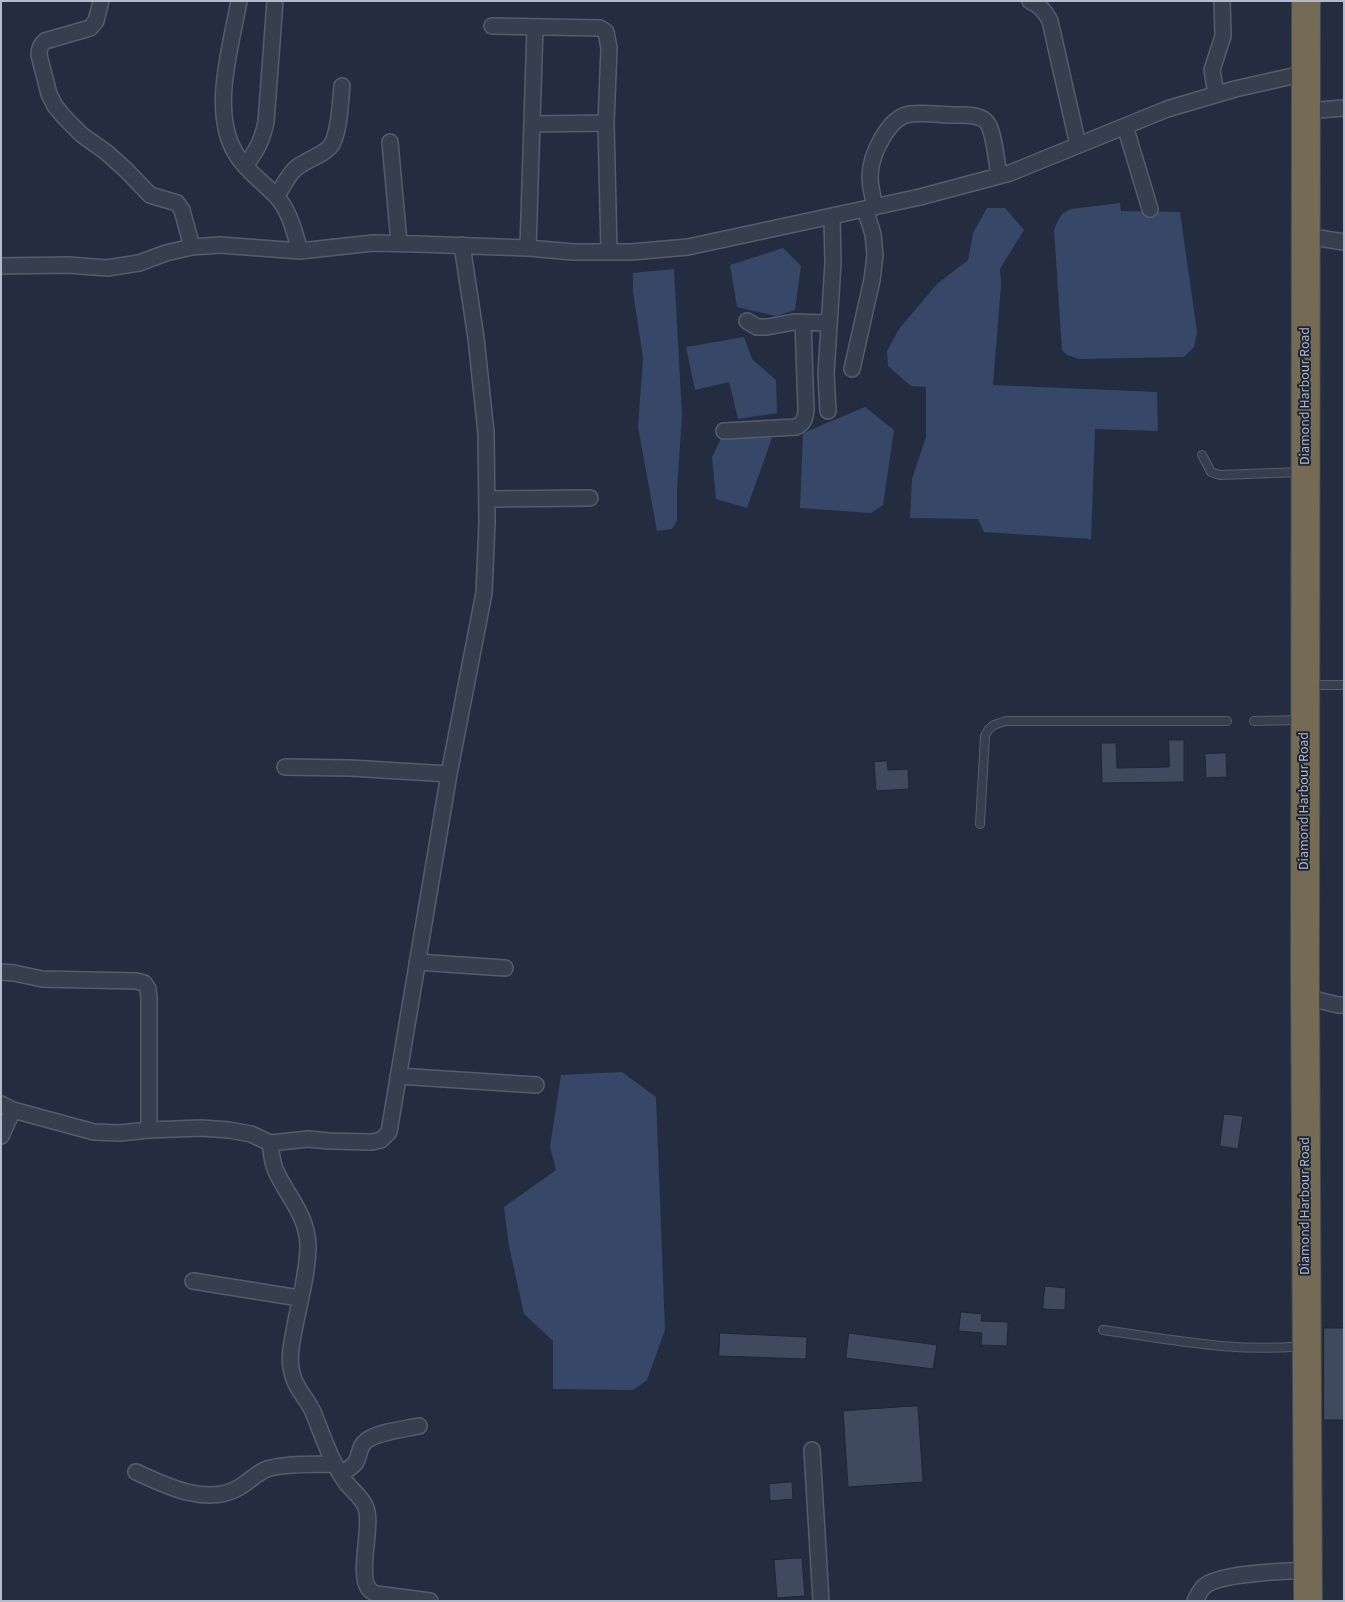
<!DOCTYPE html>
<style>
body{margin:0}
#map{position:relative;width:1345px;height:1602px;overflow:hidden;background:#232d3f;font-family:"Source Sans 3",sans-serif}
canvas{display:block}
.frame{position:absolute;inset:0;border:2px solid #b3baca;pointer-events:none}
</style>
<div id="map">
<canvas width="1345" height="1602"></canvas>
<div class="frame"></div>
</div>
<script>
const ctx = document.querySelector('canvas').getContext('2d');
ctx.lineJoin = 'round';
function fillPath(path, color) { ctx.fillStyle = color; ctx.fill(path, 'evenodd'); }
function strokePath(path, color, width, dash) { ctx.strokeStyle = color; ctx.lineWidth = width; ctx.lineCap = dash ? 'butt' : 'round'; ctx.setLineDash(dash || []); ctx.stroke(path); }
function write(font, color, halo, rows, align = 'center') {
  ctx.font = font + ' "Source Sans 3",sans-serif'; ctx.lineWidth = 4; ctx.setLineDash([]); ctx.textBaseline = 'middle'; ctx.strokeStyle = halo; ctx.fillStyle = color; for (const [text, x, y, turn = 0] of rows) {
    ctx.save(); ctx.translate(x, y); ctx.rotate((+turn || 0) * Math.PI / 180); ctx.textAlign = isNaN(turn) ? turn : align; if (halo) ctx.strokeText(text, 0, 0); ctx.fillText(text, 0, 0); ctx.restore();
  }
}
fillPath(new Path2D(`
 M1120 203 1121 211 1180 212 1197 332 1194 347 1184 357 1079 359 1067 355 1062 350 1054 230C1058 220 1060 213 1071 209Z
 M987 208H1005L1024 230 1000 269 1001 285 993 385 1157 392 1158 431 1095 429 1091 539 984 532 978 519 910 518 912 479 926 437V387L911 386 888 366 887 351 899 329 937 284 968 260 973 233Z
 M783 248 801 266 795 310 776 316 737 307 730 265Z
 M674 269 682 416 677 489V521L672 529 657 531 638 427 643 358 633 292V273Z
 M744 337 752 359 776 380 777 413 738 419 729 382 695 390 686 347Z
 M865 407 894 430 883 505 871 513 800 508 803 433Z
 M765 427 772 438 747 508 716 499 712 457 724 432Z
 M622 1072 656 1097 665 1330 647 1380 633 1390 553 1389V1341L524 1314 509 1246 504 1207 556 1170 550 1147 561 1075Z`), '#364767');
const building = new Path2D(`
 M1169 740H1184V782L1102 783 1101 743H1116L1117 768 1169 767Z
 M1226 753 1227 777 1206 778 1205 754Z
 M887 761 888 770 908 769 909 789 876 791 874 762Z
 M1224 1114 1243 1116 1238 1149 1220 1146Z
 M1045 1286 1066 1288 1065 1310 1043 1309Z
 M961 1312 982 1314 981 1321 1008 1322 1007 1346 981 1345 982 1333 959 1331Z
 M1324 1328H1344V1420H1324Z
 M720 1333 807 1337 806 1359 719 1356Z
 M849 1333 937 1345 933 1369 846 1358Z
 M918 1406 923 1482 848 1487 843 1411Z
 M792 1482 793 1499 770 1501 769 1484Z
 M802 1558 805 1596 777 1598 774 1560Z`);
fillPath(building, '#3f4a5f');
strokePath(building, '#1e2636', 1);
const lane = new Path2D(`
 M1202 455 1211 472 1220 475 1301 472
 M1310 685H1344
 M1254 721 1301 720
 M980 824 985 736C989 726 995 724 1006 721H1227
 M1103 1330C1169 1339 1235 1353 1302 1346`);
const street = new Path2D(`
 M101 1 96 21 90 28 45 41C40 45 39 49 39 55L49 94 55 106 65 118 82 135 106 152 126 170 150 195 177 203 182 210 192 247
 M239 1C231 47 210 112 236 154 246 171 263 182 276 196 290 211 294 231 300 251
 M1030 1C1040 6 1045 11 1050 21L1078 145
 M492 26 600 28 606 32 609 48 606 123 609 252
 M1216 94 1212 70 1223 36 1222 1
 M1306 111 1344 108
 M533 124 606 123
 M1125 126 1150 209
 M390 142 399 243
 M245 166C257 150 262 141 266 122L275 1
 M277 196C282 188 287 177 294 170 303 160 326 155 332 144 340 129 340 103 342 86
 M875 207C873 197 870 187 870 177 870 156 888 117 910 114 925 112 941 115 956 115 966 115 982 114 988 124 994 133 997 164 999 176
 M1306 236 1344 242
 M528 248 535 27
 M1 266 68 265 107 268 139 263 166 253 192 247 220 245 300 251 373 243 417 244 528 248 573 252H631L688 247 920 197 1010 173 1167 109 1235 89 1306 73
 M747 321 757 327H767L794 322 828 323
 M852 369 872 280 875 255 873 234 865 209
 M828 411 826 374 833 263 832 217
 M724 431 796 427C804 423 805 419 806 410L803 322
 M487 499 590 498
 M285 767 350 768 449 774
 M417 962 505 968
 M1 972 14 973 42 979 136 981 144 983 148 989 149 998V1130
 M1305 997 1338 1005H1344
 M398 1076 536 1085
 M1 1104 13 1110 94 1132 120 1133 149 1130 201 1128 229 1130 251 1134 270 1143C271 1151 272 1161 275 1169 286 1195 307 1214 308 1245 308 1273 299 1303 294 1331 291 1346 288 1362 293 1376 296 1389 308 1400 313 1412 323 1436 330 1460 345 1481 352 1491 362 1497 366 1508 373 1527 356 1578 370 1590 372 1592 374 1593 377 1594L430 1601
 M1 1136 13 1110
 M270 1143 308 1139 329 1141 372 1142 381 1140 389 1132 449 774 484 593 487 523 486 433 476 338 462 245
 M193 1281 299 1298
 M812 1450 821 1601
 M136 1472C167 1486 206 1506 238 1488 248 1483 256 1473 267 1469 284 1463 316 1465 335 1464
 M341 1474C346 1470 353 1467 356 1462 360 1455 359 1446 366 1441 377 1432 405 1429 419 1426
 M1195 1601C1198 1595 1201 1588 1206 1585 1223 1573 1285 1571 1308 1570`);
const highway = new Path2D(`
 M1306 1 1305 974 1308 1601`);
strokePath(lane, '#555d6d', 10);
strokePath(street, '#555d6d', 18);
strokePath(highway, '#424a5a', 30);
strokePath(lane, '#373f4f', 8);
strokePath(street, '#373f4f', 15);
strokePath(highway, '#756a54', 28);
write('14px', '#b3baca', '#1c2434', [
 ["Diamond Harbour Road",1306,396,-90],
 ["Diamond Harbour Road",1305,801,-90],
 ["Diamond Harbour Road",1306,1206,-90]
]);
</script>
